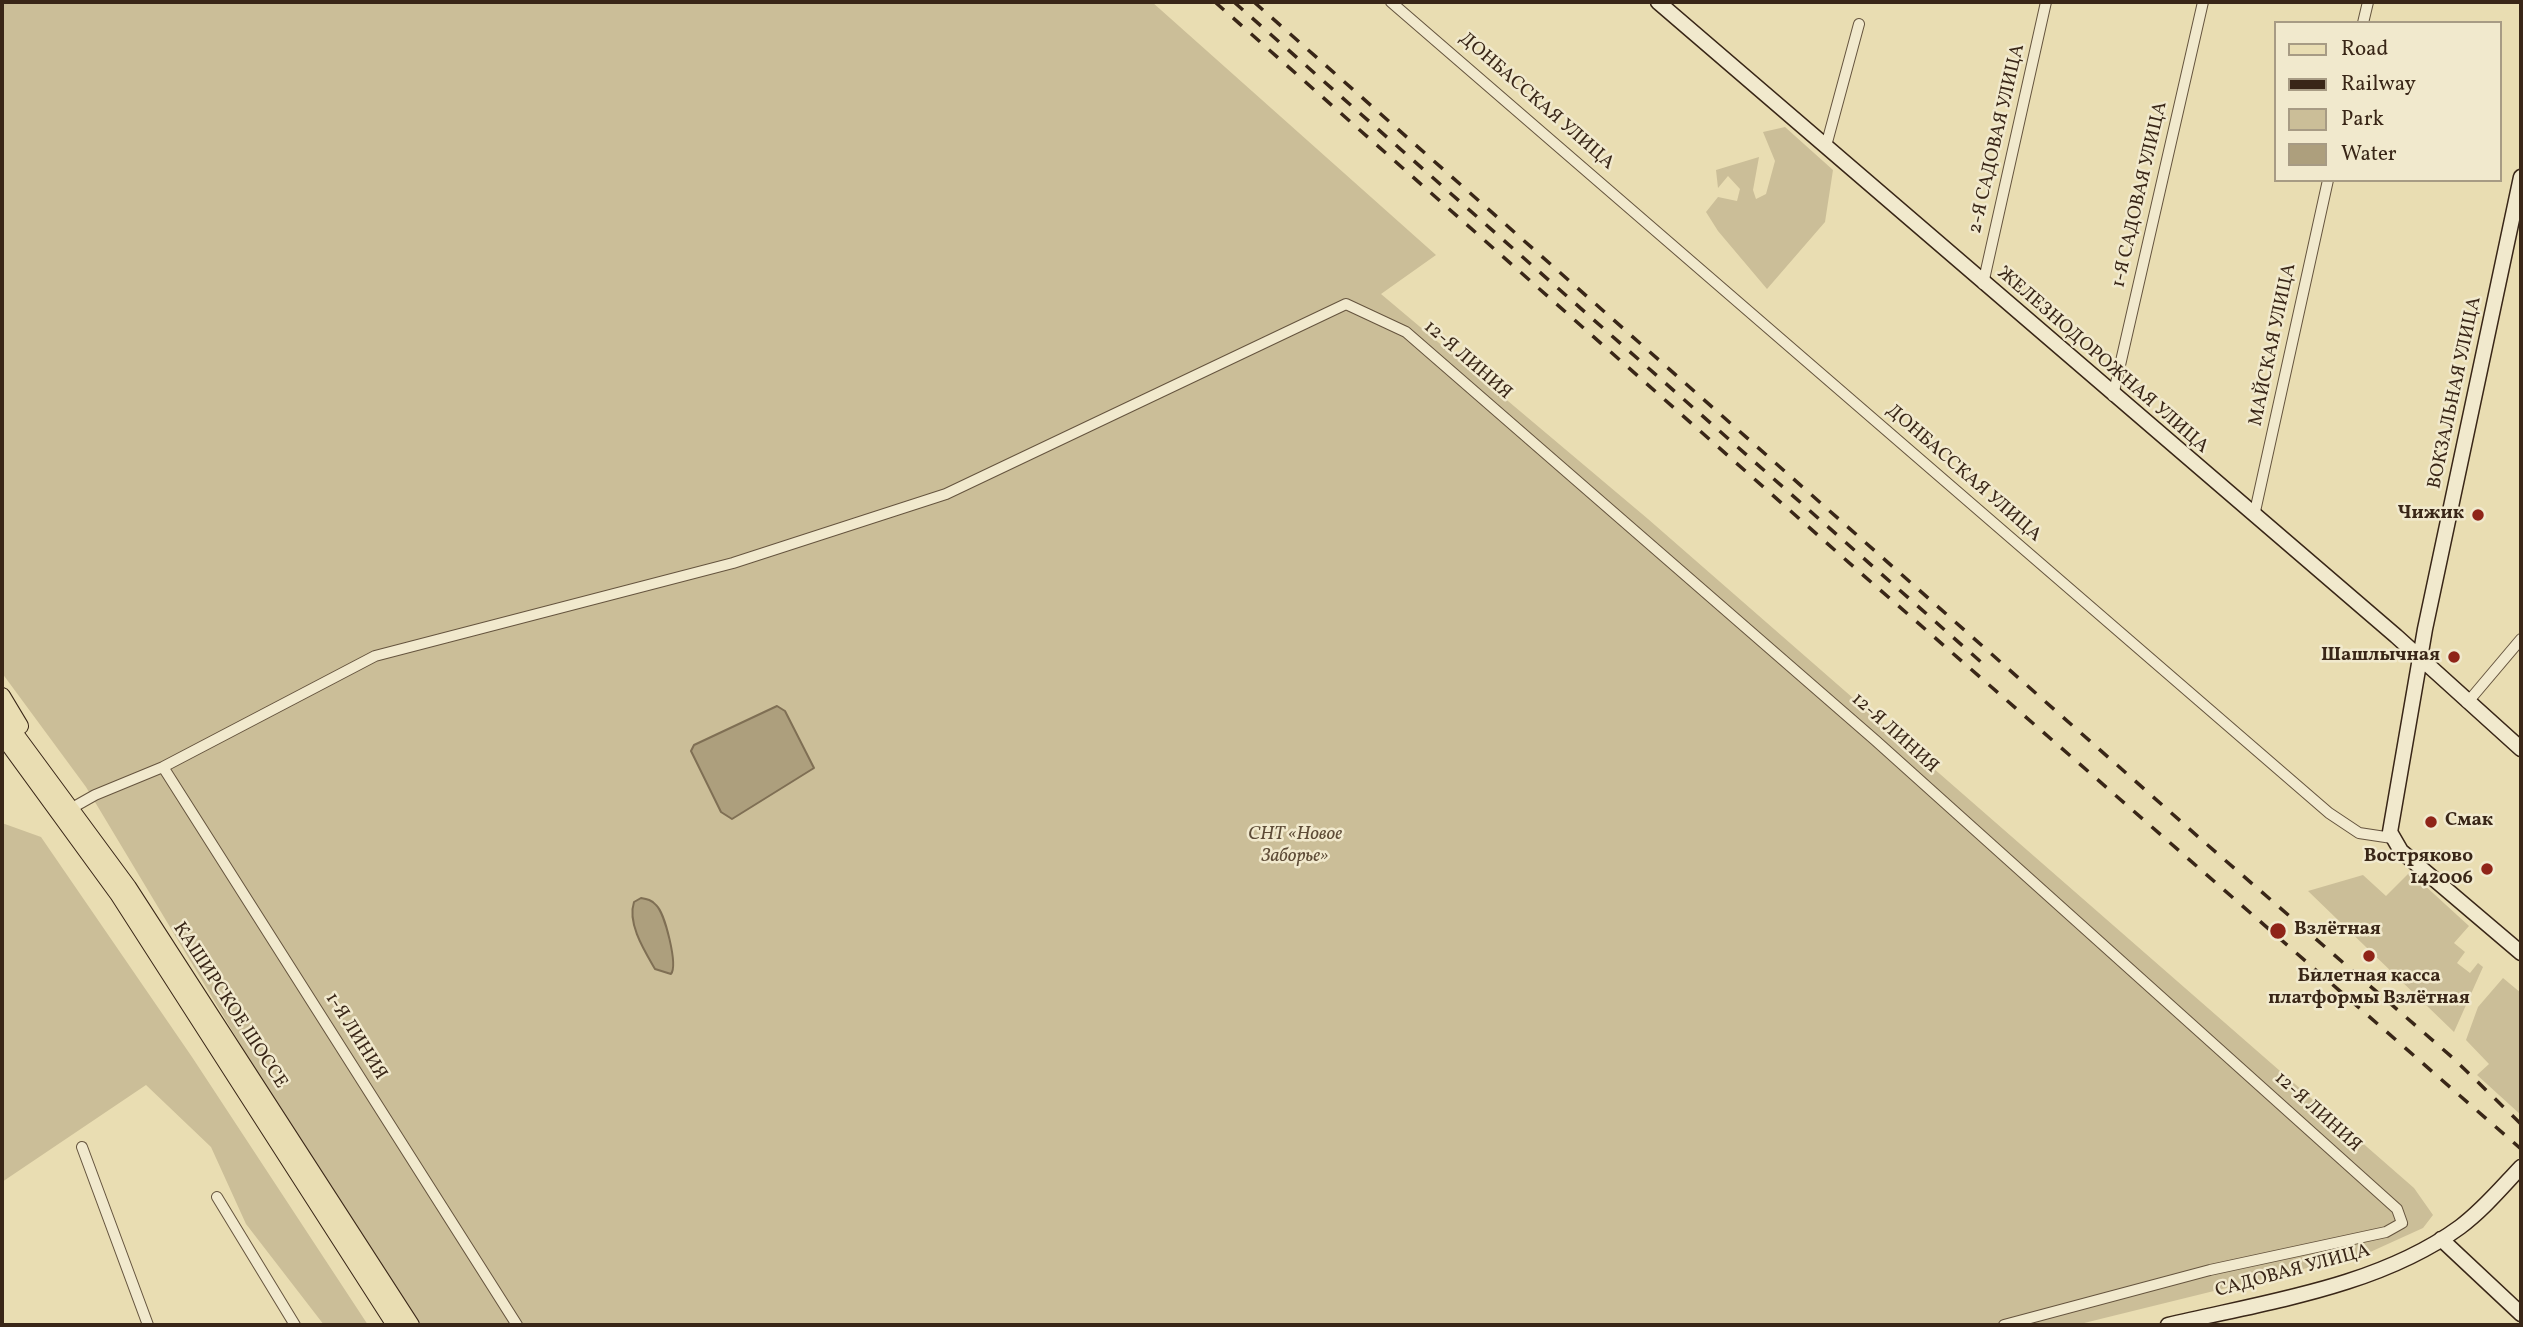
<!DOCTYPE html>
<meta charset="utf-8">
<style>
body{margin:0}
#map{position:relative;width:2523px;height:1327px;overflow:hidden;background:#e9ddb2;font-family:Vollkorn,serif}
canvas{display:block}
.frame{position:absolute;inset:0;border:4px solid #392617;pointer-events:none}
.legend{position:absolute;left:2274px;top:21px;width:228px;height:161px;box-sizing:border-box;background:#f1e9cd;border:2px solid #a79b84;margin:0;padding:9px 12px;list-style:none;font-size:21px;color:#392617}
.legend li{display:flex;align-items:center;gap:14px;height:35px}
.legend b{width:35px;border:2px solid #a79b84}
</style>
<div id="map">
<canvas width="2523" height="1327"></canvas>
<div class="frame"></div>
<ul class="legend">
<li><b style="height:9px;background:#e9ddb2"></b>Road</li>
<li><b style="height:9px;background:#392617"></b>Railway</li>
<li><b style="height:19px;background:#cbbe98"></b>Park</li>
<li><b style="height:19px;background:#ad9f7d"></b>Water</li>
</ul>
</div>
<script>
const ctx = document.querySelector('canvas').getContext('2d');
ctx.lineJoin = 'round';
function fillPath(path, color) { ctx.fillStyle = color; ctx.fill(path, 'evenodd'); }
function strokePath(path, color, width, dash) { ctx.strokeStyle = color; ctx.lineWidth = width; ctx.lineCap = dash ? 'butt' : 'round'; ctx.setLineDash(dash || []); ctx.stroke(path); }
function write(font, color, halo, rows, align = 'center') {
  ctx.font = font + ' Vollkorn,serif'; ctx.lineWidth = 5; ctx.setLineDash([]); ctx.textBaseline = 'middle'; ctx.strokeStyle = halo; ctx.fillStyle = color; for (const [text, x, y, turn = 0] of rows) {
    ctx.save(); ctx.translate(x, y); ctx.rotate((+turn || 0) * Math.PI / 180); ctx.textAlign = isNaN(turn) ? turn : align; if (halo) ctx.strokeText(text, 0, 0); ctx.fillText(text, 0, 0); ctx.restore();
  }
}
fillPath(new Path2D(`
 M2 2H1152L1436 255 1381 294 1648 519 2414 1188 2433 1215 2423 1228 2368 1253 2076 1325H421L299 1142 86 787 2 673Z
 M1785 127 1833 170 1825 222 1767 289 1718 231 1706 212 1718 197 1737 201 1740 189 1728 176 1718 188 1716 170 1759 157 1753 190 1756 199 1766 194 1775 161 1763 132Z
 M2 823 41 837 192 1057 368 1325H324L246 1224 211 1147 146 1085 2 1182Z
 M2410 872 2469 926 2454 943 2465 952 2457 963 2470 973 2478 963 2483 967 2454 1032 2308 891 2363 875 2386 896Z
 M2503 978 2521 993V1115L2477 1075 2489 1064 2466 1040 2478 1007Z`), '#cbbe98');
const water = new Path2D(`
 M777 706 785 711 814 768 732 819 721 812 691 751 694 745Z
 M641 898C647 899 652 900 656 905 665 913 678 965 671 974L655 969C644 950 627 923 634 902Z`);
fillPath(water, '#ad9f7d');
strokePath(water, '#7f6f54', 2);
const street = new Path2D(`
 M1391 2 2329 813 2359 833 2392 838
 M2363 23 2368 2
 M1826 146 1859 24
 M1983 284 2046 2
 M2113 396 2203 2
 M2254 516 2328 180
 M2467 703 2521 639
 M163 767 517 1325
 M72 808 95 795 163 767 375 656 733 563 946 494 1346 304 1406 332 1875 740 2397 1209 2402 1223 2386 1232 2210 1270 2004 1325
 M82 1147 148 1325
 M217 1197 295 1325`);
const secondary = new Path2D(`
 M1658 2 2396 636 2521 749
 M2521 177 2425 629 2390 832 2401 851 2521 953
 M2441 1239 2521 1314
 M2168 1325C2265 1302 2378 1287 2460 1227 2483 1210 2502 1187 2521 1167`);
const primary = new Path2D(`
 M2 696 20 726
 M2 716 128 887 411 1325
 M2 735 118 894 395 1325`);
strokePath(street, '#65543e', 12);
strokePath(secondary, '#392617', 17);
strokePath(primary, '#392617', 18);
strokePath(street, '#f1e9cd', 10);
strokePath(secondary, '#f1e9cd', 14);
strokePath(primary, '#e9ddb2', 16);
strokePath(new Path2D(`
 M1215 2 1855 568 2521 1149
 M1234 2 1981 662
 M1254 2 2203 841 2453 1058 2521 1124`), '#392617', 3.5, [12, 12]);
for (const [x, y, r, color] of [
 [2478,515,7,"#8f2418"],
 [2454,657,7,"#8f2418"],
 [2431,822,7,"#8f2418"],
 [2487,869,7,"#8f2418"],
 [2278,931,9,"#8f2418"],
 [2369,956,7,"#8f2418"]
]) { const dot = new Path2D(); dot.arc(x, y, r, 0, 2 * Math.PI); ctx.fillStyle = color; ctx.fill(dot); strokePath(dot, '#f1e9cd', 2.5); }
write('19px', '#392617', '#f1e9cd', [
 ["ДОНБАССКАЯ УЛИЦА",1536,102,41],
 ["2-Я САДОВАЯ УЛИЦА",1998,139,-77],
 ["1-Я САДОВАЯ УЛИЦА",2141,195,-77],
 ["МАЙСКАЯ УЛИЦА",2274,345,-78],
 ["12-Я ЛИНИЯ",1467,361,41],
 ["ЖЕЛЕЗНОДОРОЖНАЯ УЛИЦА",2102,361,41],
 ["ВОКЗАЛЬНАЯ УЛИЦА",2456,393,-78],
 ["ДОНБАССКАЯ УЛИЦА",1963,474,41],
 ["12-Я ЛИНИЯ",1894,734,42],
 ["КАШИРСКОЕ ШОССЕ",229,1006,57],
 ["1-Я ЛИНИЯ",355,1037,58],
 ["12-Я ЛИНИЯ",2317,1113,42],
 ["САДОВАЯ УЛИЦА",2293,1272,-15]
]);
write('bold 19px', '#392617', '#f1e9cd', [
 ["Чижик",2464,515],
 ["Шашлычная",2440,657],
 ["Смак",2445,822,"left"],
 ["Востряково",2473,858],
 ["142006",2473,880],
 ["Взлётная",2294,931,"left"],
 ["Билетная касса",2369,978,"center"],
 ["платформы Взлётная",2369,1000,"center"]
], 'right');
write('italic 19px', '#5e4c37', '#f1e9cd', [
 ["СНТ «Новое",1295,836],
 ["Заборье»",1295,858]
]);
</script>
